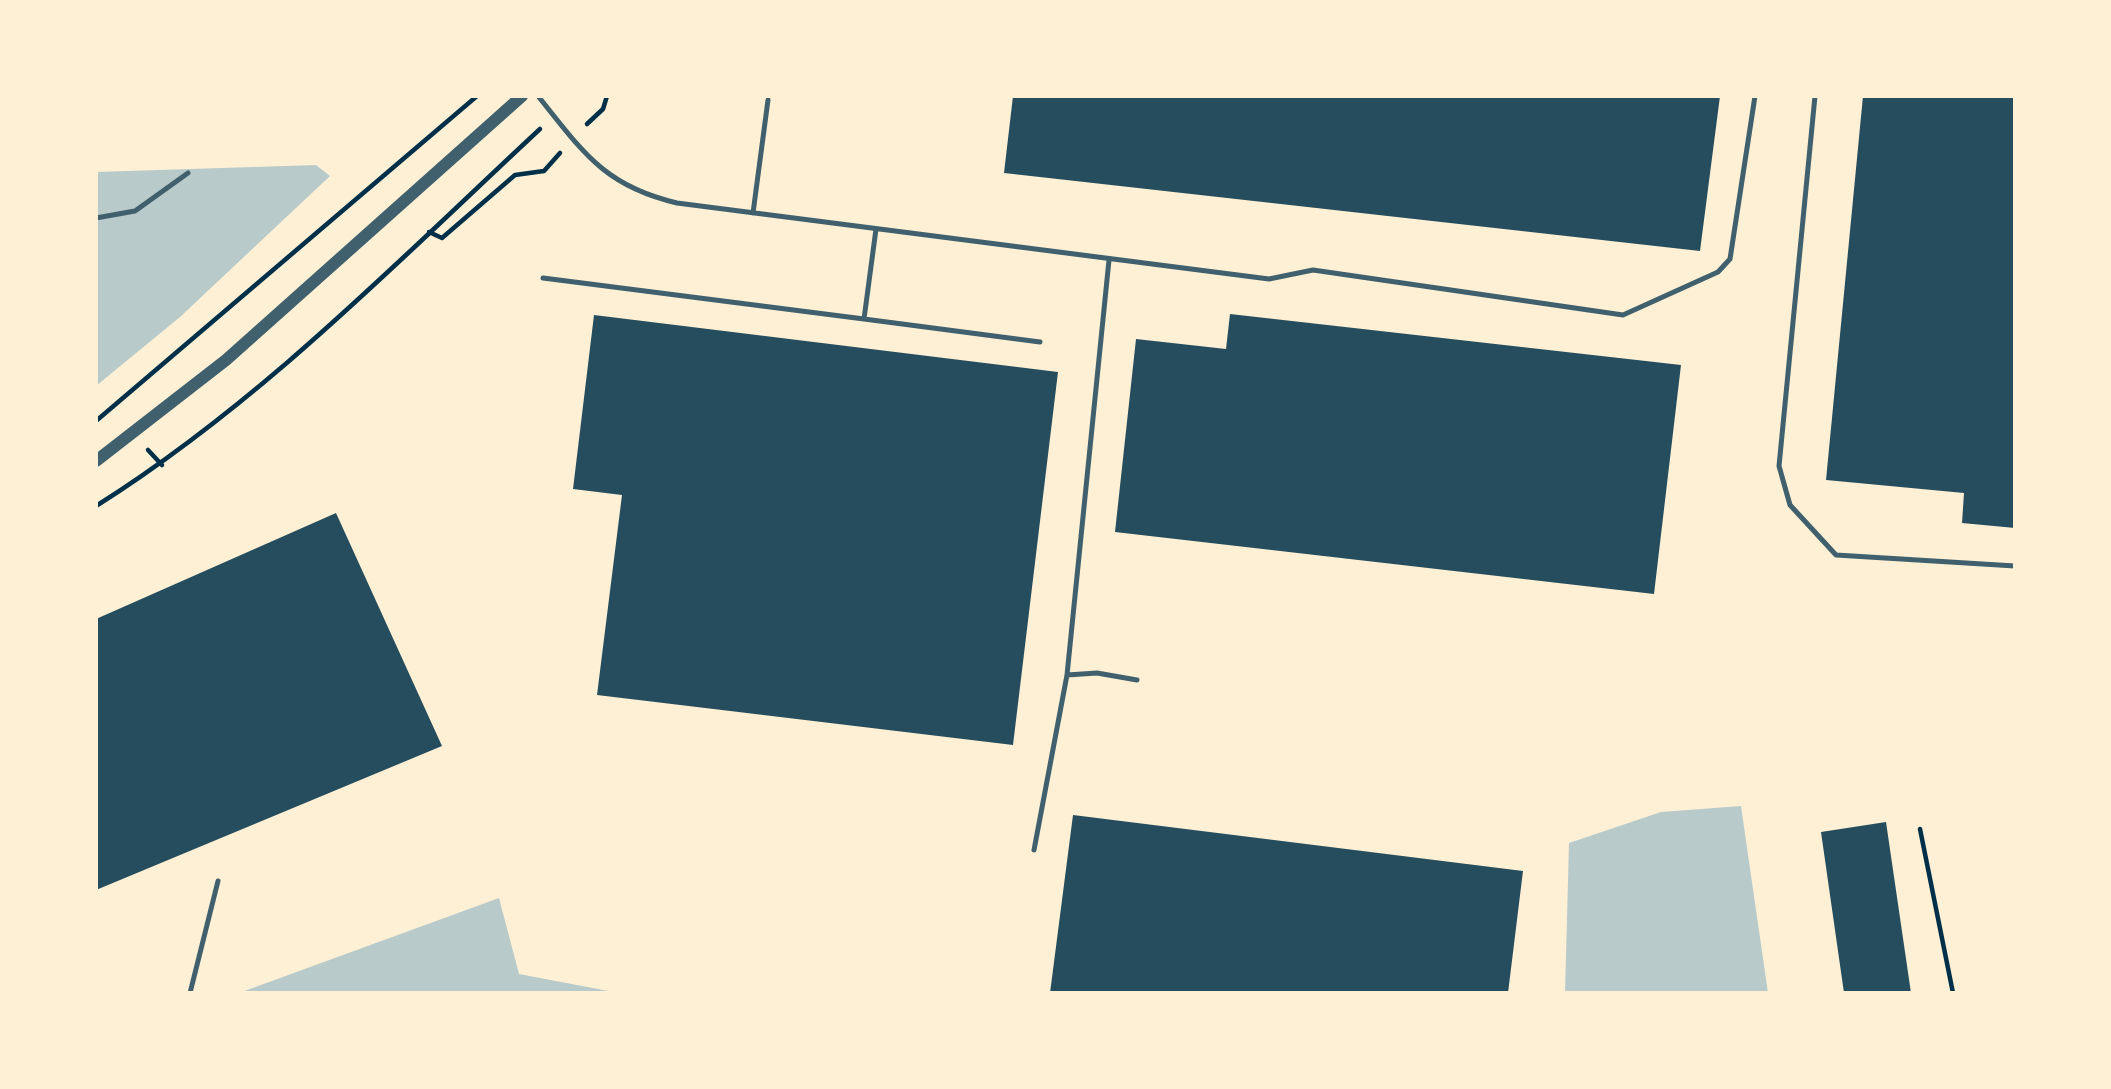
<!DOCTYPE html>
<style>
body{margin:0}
#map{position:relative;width:2111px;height:1089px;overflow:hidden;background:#fdf0d5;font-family:"Source Sans 3",sans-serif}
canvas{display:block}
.frame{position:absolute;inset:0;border:98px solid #fdf0d5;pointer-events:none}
</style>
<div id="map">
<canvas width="2111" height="1089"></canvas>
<div class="frame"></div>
</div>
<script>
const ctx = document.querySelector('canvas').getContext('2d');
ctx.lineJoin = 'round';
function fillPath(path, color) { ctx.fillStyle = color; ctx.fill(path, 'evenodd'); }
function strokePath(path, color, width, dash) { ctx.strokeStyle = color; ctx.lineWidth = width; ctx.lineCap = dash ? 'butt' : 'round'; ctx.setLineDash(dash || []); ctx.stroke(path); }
fillPath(new Path2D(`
 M316 165 330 176 180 317 96 386V172Z
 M1741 806 1768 993H1565L1569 843 1661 812Z
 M499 898 519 974 619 993H239Z`), '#b9caca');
fillPath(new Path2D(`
 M1013 96H1720L1700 251 1004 173Z
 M1863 96H2015V528L1962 523 1964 493 1826 480Z
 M1230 314 1681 365 1654 594 1115 532 1136 339 1226 349Z
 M594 315 1058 372 1013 745 597 695 622 495 573 489Z
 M336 513 442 746 96 890V619Z
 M1073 815 1523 871 1508 993H1050Z
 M1886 822 1911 993H1844L1821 832Z`), '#264d5e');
strokePath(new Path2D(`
 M587 124 603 109 607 96
 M429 232 442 238 515 175 544 171 560 153
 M96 421 477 96
 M148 450 162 465
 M96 506C261 402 398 261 540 129
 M1920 829 1953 993`), '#003049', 4.5);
strokePath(new Path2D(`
 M538 96C583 152 604 186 677 203L1269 279 1313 270 1623 315 1718 272 1730 259 1755 96
 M1815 96 1779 466 1790 505 1836 555 2015 566
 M753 213 768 100
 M96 218 135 211 188 173
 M1109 260 1067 675 1097 673 1137 680
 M543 278 864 319 876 229
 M864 319 1040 342
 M1034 850 1067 675
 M190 993 218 881`), '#3f606c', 5);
strokePath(new Path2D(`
 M96 461 226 360 522 96`), '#3f606c', 12);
</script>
